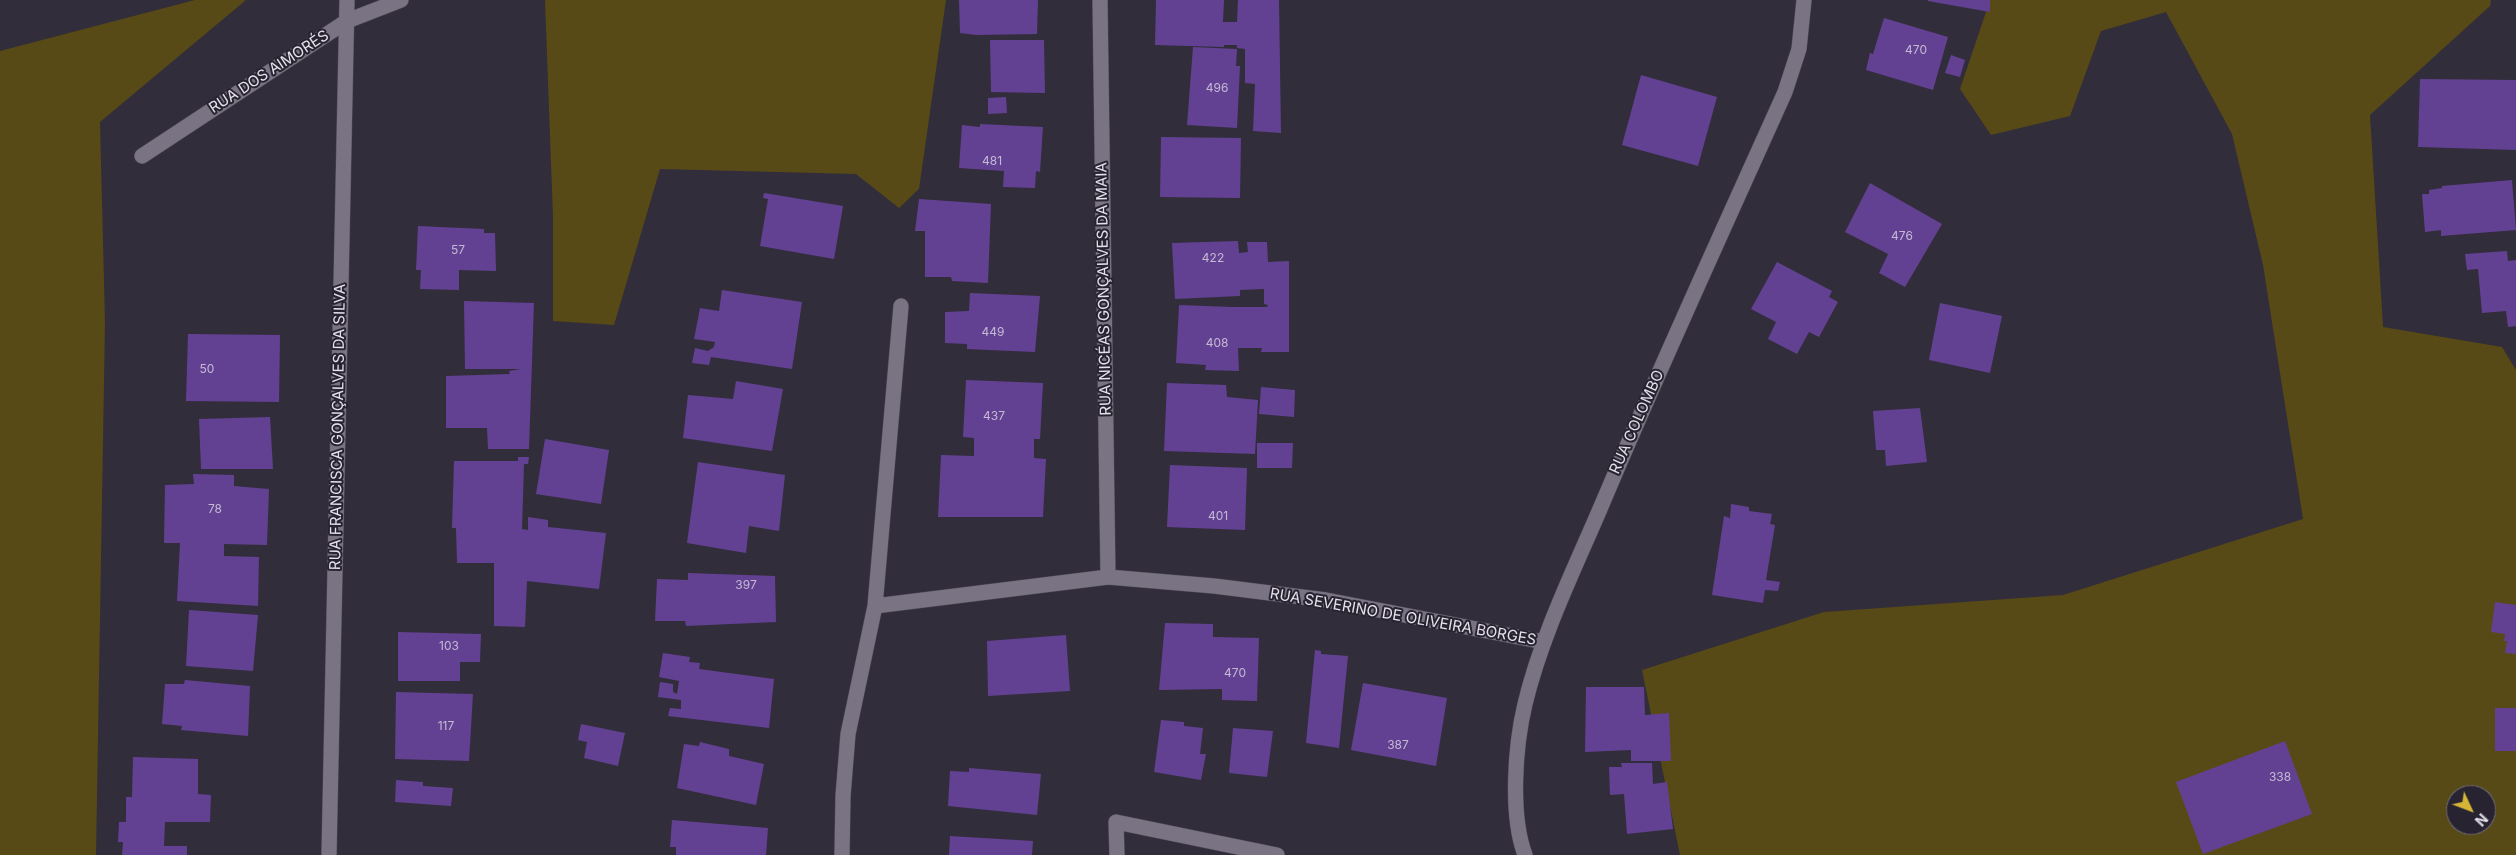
<!DOCTYPE html>
<meta charset="utf-8">
<style>
body{margin:0}
#map{position:relative;width:2516px;height:855px;overflow:hidden;background:#322d3b;font-family:Inter,sans-serif}
canvas{display:block}
.north{position:absolute;left:2446px;top:785px;width:50px;height:50px;box-sizing:border-box;background:#282331;border:1px solid #736f7b;border-radius:50%;rotate:133deg;font-size:14px;font-weight:700;line-height:20px;text-align:center;color:#e4e1ea}
.north::after{content:'';display:block;margin:auto;width:18px;height:22px;background:#d4b535;clip-path:polygon(50% 0,100% 100%,50% 72%,0 100%)}
</style>
<div id="map">
<canvas width="2516" height="855"></canvas>
<div class="north">N</div>
</div>
<script>
const ctx = document.querySelector('canvas').getContext('2d');
ctx.lineJoin = 'round';
function fillPath(path, color) { ctx.fillStyle = color; ctx.fill(path, 'evenodd'); }
function strokePath(path, color, width, dash) { ctx.strokeStyle = color; ctx.lineWidth = width; ctx.lineCap = dash ? 'butt' : 'round'; ctx.setLineDash(dash || []); ctx.stroke(path); }
function write(font, color, halo, rows, align = 'center') {
  ctx.font = font + ' Inter,sans-serif'; ctx.lineWidth = 4; ctx.setLineDash([]); ctx.textBaseline = 'middle'; ctx.strokeStyle = halo; ctx.fillStyle = color; for (const [text, x, y, turn = 0] of rows) {
    ctx.save(); ctx.translate(x, y); ctx.rotate((+turn || 0) * Math.PI / 180); ctx.textAlign = isNaN(turn) ? turn : align; if (halo) ctx.strokeText(text, 0, 0); ctx.fillText(text, 0, 0); ctx.restore();
  }
}
fillPath(new Path2D(`
 M195 0H246L100 122 105 322 96 855H0V51Z
 M545 0H946L919 189 899 208 856 174 660 169 614 325 553 321V217Z
 M1990 0H2491L2490 6 2370 115 2383 327 2502 347 2516 370V855H1680L1642 670 1824 612 2063 595 2303 519 2263 265 2232 134 2166 12 2101 31 2070 116 1991 135 1960 89ZM2456 795H2486V825H2456Z`), '#574a16');
fillPath(new Path2D(`
 M959 0H1038L1037 34 976 35 960 33Z
 M1156 0H1224L1223 22H1237L1238 0H1279L1281 133 1253 131 1255 84 1245 83V49L1237 48V45H1224V47L1155 45Z
 M1928 0H1990V12L1928 1Z
 M1884 18 1948 37 1933 90 1866 70 1870 53 1873 54Z
 M990 40H1044L1045 93 991 92Z
 M1193 47 1237 49 1236 66H1240L1237 128 1187 125Z
 M1951 55 1965 60 1960 77 1945 73Z
 M1641 75 1717 97 1698 166 1622 145Z
 M2420 79 2516 80V150L2418 147Z
 M1006 97 1007 113 988 114V98Z
 M980 124 1043 127 1040 172 1036 171 1035 188 1003 187 1004 171 959 168 962 125 980 127Z
 M1161 137 1241 138 1240 198 1160 197Z
 M2512 180 2516 230 2441 236V230L2425 232 2422 194H2429V190L2442 188V186Z
 M1870 183 1942 224 1905 287 1879 273 1888 254 1845 232Z
 M764 193 843 206 834 259 760 246 768 199 763 198Z
 M919 199 991 204 988 283 952 281 951 277H925V231H915Z
 M418 226 484 229V233H495L496 271 459 270V290L420 289 421 270H416Z
 M1238 241 1239 253 1248 252 1247 242H1267L1268 262 1289 261V352H1261L1262 348H1238L1239 371 1205 370 1206 365 1176 363 1179 305 1233 307H1267L1268 305 1264 304V289L1240 290V296L1175 299 1172 243Z
 M2507 251 2508 261 2516 260V326L2508 327 2506 311 2482 313 2478 269 2467 270 2465 254Z
 M1777 262 1832 291 1829 297 1838 302 1819 337 1809 332 1797 354 1768 339 1776 322 1751 309Z
 M722 290 802 302 792 369 711 357 709 365 692 363 695 348 708 351 714 347 715 342 694 339 700 308 719 311Z
 M970 293 1040 296 1035 352 967 349V344L945 343V312L969 311Z
 M464 301 534 303 529 449H488L487 428H446V376L510 374 509 371 521 369H465Z
 M1940 303 2002 316 1990 373 1929 360Z
 M188 334 280 335 279 402 186 401Z
 M966 380 1043 383 1040 439H1034V458L1046 459 1043 517H938L941 455 974 456V438L963 437Z
 M736 381 783 389 772 451 683 438 688 395 733 399Z
 M1167 383 1226 385 1227 397 1258 400 1255 454 1164 451Z
 M1261 387 1295 390 1294 417 1259 414Z
 M1920 408 1927 462 1886 466 1885 450H1876L1873 411Z
 M270 417 273 469H201L199 419Z
 M545 439 609 450 601 504 536 494Z
 M1257 443H1293L1292 468H1257Z
 M518 457H529L528 464H524L522 529 528 530V517L548 520V527L606 533 599 589 527 581 525 627 494 626V563H457L456 528H452L454 461H518Z
 M698 462 785 475 779 531 749 526 746 553 687 543Z
 M1170 465 1247 468 1245 530 1167 527Z
 M193 474 234 475V486L269 489 267 545 224 544V556L259 557 258 606 177 601 180 543H164L165 485 194 484Z
 M1731 504 1749 507V511L1772 514 1770 524 1775 525 1766 580 1780 582 1778 591 1765 590 1763 603 1712 595 1724 516 1730 518Z
 M688 573 775 576 776 622 686 626 685 621H655L657 579 688 580Z
 M2495 602 2516 605V654L2505 653 2507 641H2504L2505 634 2491 632Z
 M189 610 258 615 253 671 186 666Z
 M1165 623 1213 624V637L1259 638 1257 701 1222 700V689L1159 690Z
 M398 632 481 634 480 662H460V681H398Z
 M1066 635 1070 691 988 696 987 641Z
 M1315 650 1321 651V654L1348 656 1339 748 1306 743Z
 M663 653 690 657 689 662 700 663 699 669 774 679 769 728 668 716 670 708 681 709V700L658 697 660 682 673 684V692L677 694 679 681 659 677Z
 M185 680 250 686 248 736 181 730 182 726 162 724 165 684H184Z
 M1363 683 1447 698 1436 766 1351 750Z
 M1586 687H1644L1645 715 1669 713 1671 761H1631V750L1585 752Z
 M396 692 473 694 469 761 395 759Z
 M2495 708H2516V751H2495Z
 M1161 720 1184 722V726L1203 728 1200 754H1206L1201 780 1154 772Z
 M581 724 625 733 618 766 584 758 587 742 578 740Z
 M1233 728 1273 731 1267 777 1229 773Z
 M2285 741 2312 814 2203 854 2176 782Z
 M700 742 729 749V756L764 764 756 805 677 788 684 744 699 746Z
 M133 757 198 759V794L211 795 210 822H165L164 846H187V855H122L123 842H118L119 822H126V797H132Z
 M1621 763H1652L1653 784 1667 782 1673 829 1627 834 1624 794 1610 795 1609 767H1622Z
 M969 768 1041 774 1037 815 948 806 950 771 969 772Z
 M396 780 423 782V786L453 788 451 806 395 802Z
 M672 820 768 828 766 855H676V847H670Z
 M950 836 1033 841 1032 855H949Z`), '#634192');
const minor = new Path2D(`
 M1100 0 1108 577
 M142 156 347 21 401 0
 M875 606 1108 577 1214 586 1326 600 1544 642
 M329 855 347 0
 M842 855 843 796 848 734 875 606 901 306
 M1117 855 1116 822 1277 855`);
const tertiary = new Path2D(`
 M1525 855C1510 815 1515 746 1525 704 1541 637 1573 572 1600 509 1659 369 1723 230 1785 92L1799 49 1804 0`);
strokePath(minor, '#4f4a56', 16);
strokePath(tertiary, '#4f4a56', 16);
strokePath(minor, '#797384', 15);
strokePath(tertiary, '#797384', 15);
write('12px', '#c4b9d4', null, [
 ["470",1916,50],
 ["496",1217,88],
 ["481",992,161],
 ["476",1902,236],
 ["57",458,250],
 ["422",1213,258],
 ["449",993,332],
 ["408",1217,343],
 ["50",207,369],
 ["437",994,416],
 ["78",215,509],
 ["401",1218,516],
 ["397",746,585],
 ["103",449,646],
 ["470",1235,673],
 ["117",446,726],
 ["387",1398,745],
 ["338",2280,777]
]);
write('15px', '#e4e1ea', '#282331', [
 ["RUA DOS AIMORÉS",269,72,-33],
 ["RUA NICÉAS GONÇALVES DA MAIA",1104,289,-91],
 ["RUA COLOMBO",1637,422,-66],
 ["RUA FRANCISCA GONÇALVES DA SILVA",338,427,-89],
 ["RUA SEVERINO DE OLIVEIRA BORGES",1403,617,10]
]);
</script>
